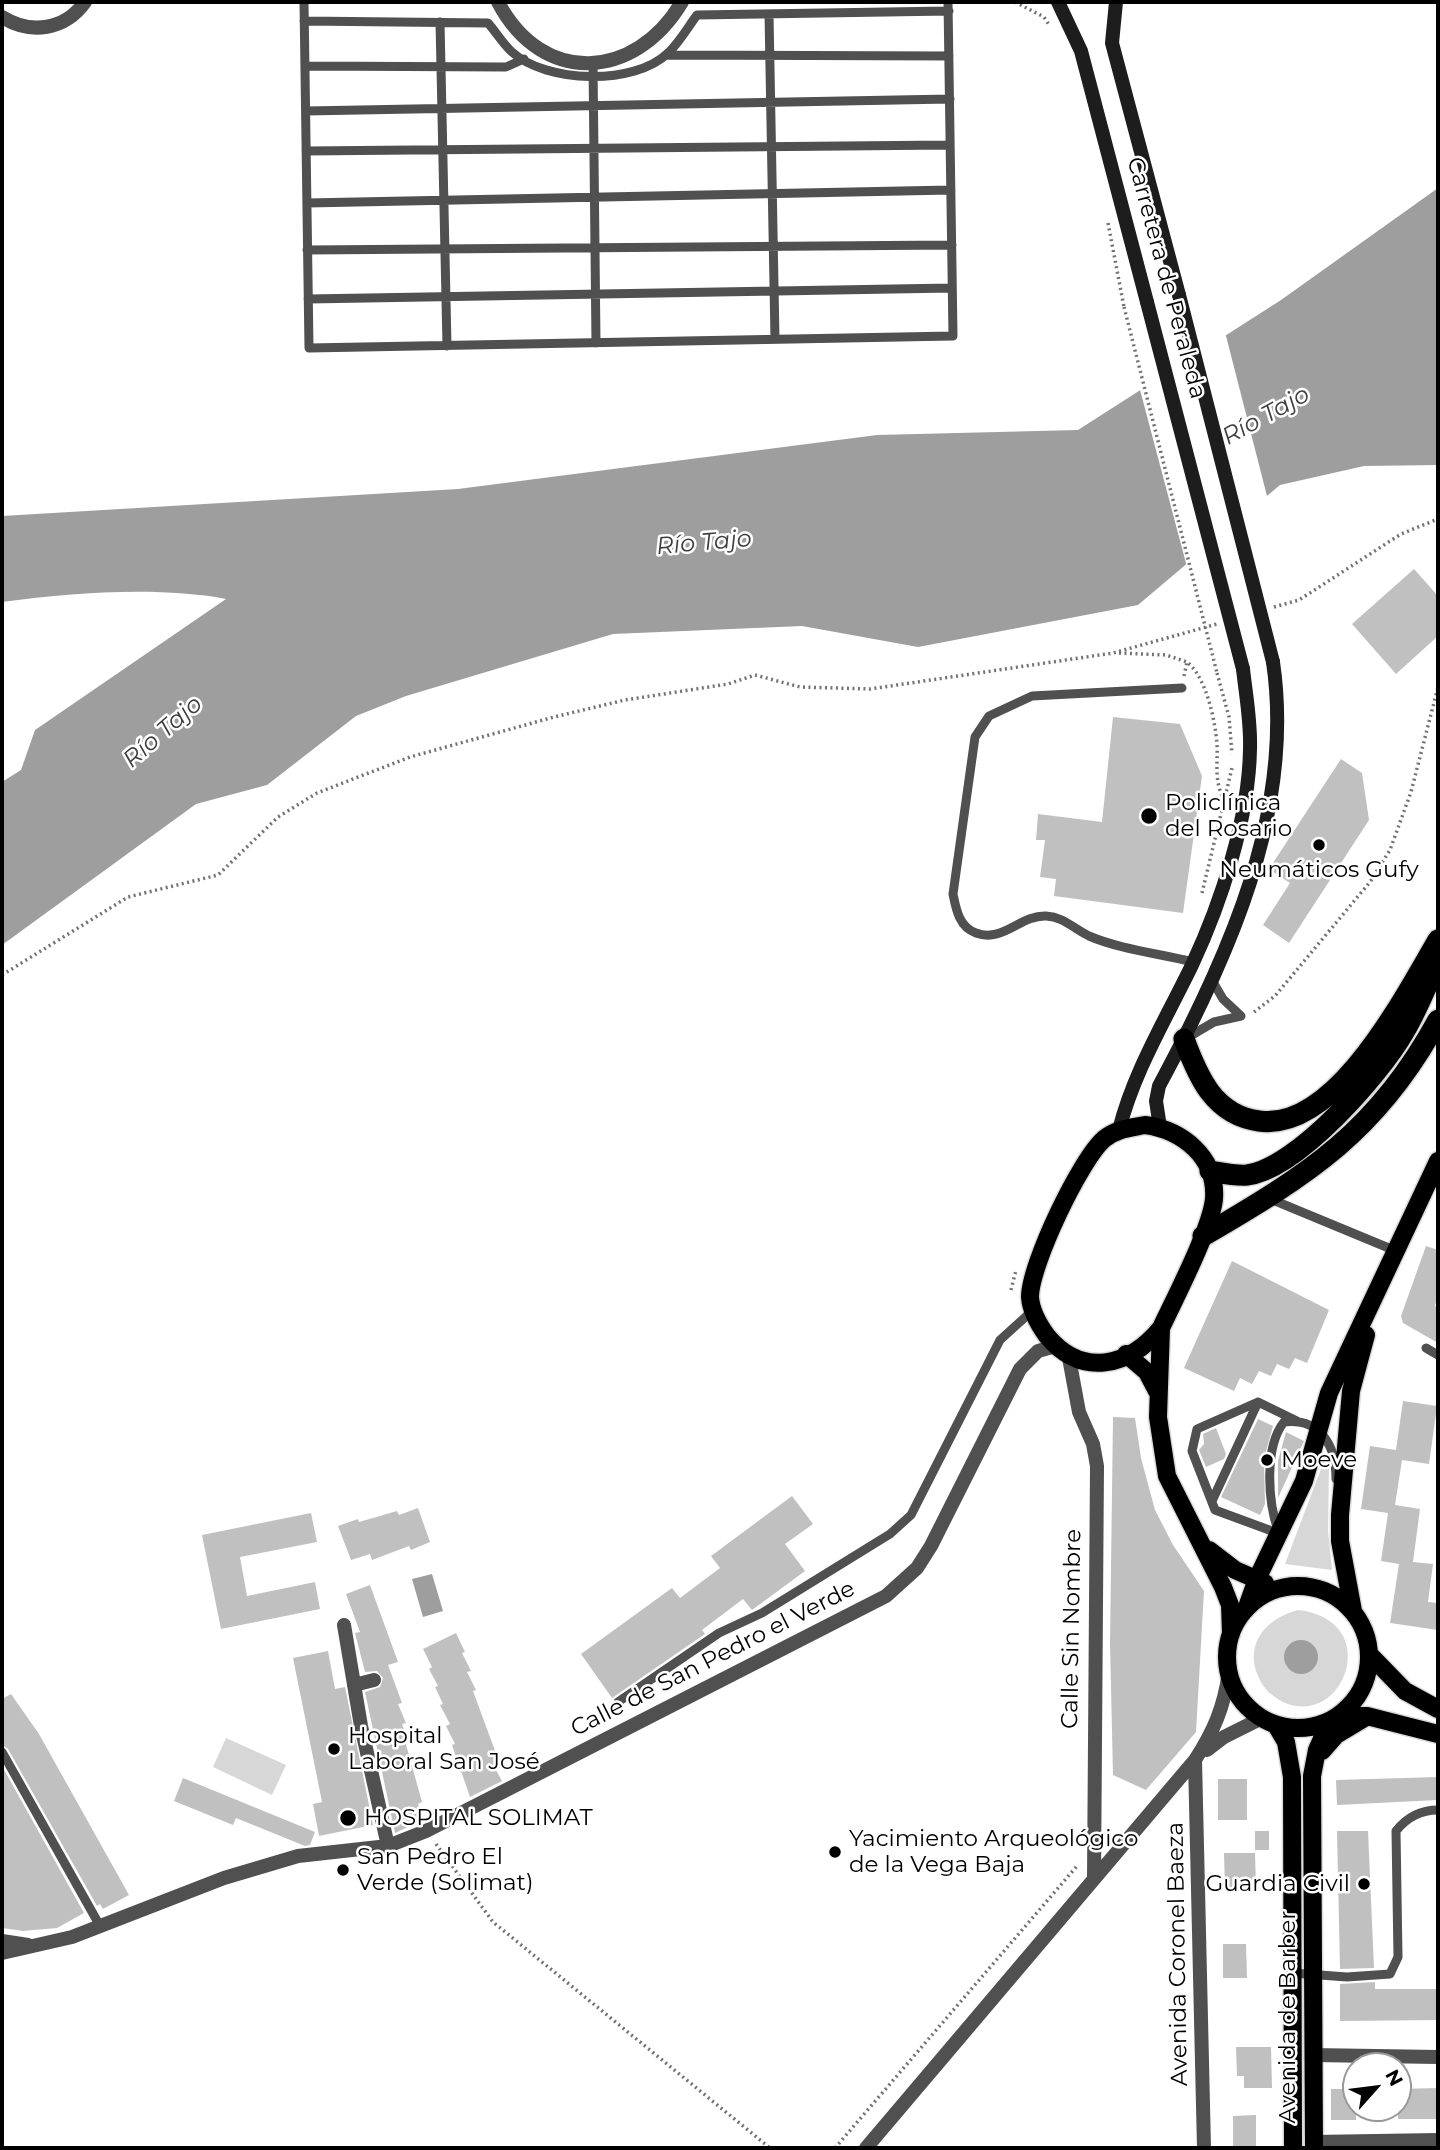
<!DOCTYPE html>
<meta charset="utf-8">
<style>
body{margin:0}
#map{position:relative;width:1440px;height:2150px;overflow:hidden;background:#fff;font-family:Montserrat,sans-serif}
canvas{display:block}
.frame{position:absolute;inset:0;border:4px solid #000;pointer-events:none}
.north{position:absolute;left:1342px;top:2052px;width:70px;height:70px;box-sizing:border-box;background:#fff;border:2px solid #999;border-radius:50%;rotate:62deg;font-size:19px;font-weight:700;line-height:28px;text-align:center;color:#000}
.north::after{content:'';display:block;margin:auto;width:24px;height:32px;background:#000;clip-path:polygon(50% 0,100% 100%,50% 72%,0 100%)}
</style>
<div id="map">
<canvas width="1440" height="2150"></canvas>
<div class="frame"></div>
<div class="north">N</div>
</div>
<script>
const ctx = document.querySelector('canvas').getContext('2d');
ctx.lineJoin = 'round';
function fillPath(path, color) { ctx.fillStyle = color; ctx.fill(path, 'evenodd'); }
function strokePath(path, color, width, dash) { ctx.strokeStyle = color; ctx.lineWidth = width; ctx.lineCap = dash ? 'butt' : 'round'; ctx.setLineDash(dash || []); ctx.stroke(path); }
function write(font, color, halo, rows, align = 'center') {
  ctx.font = font + ' Montserrat,sans-serif'; ctx.lineWidth = 5; ctx.setLineDash([]); ctx.textBaseline = 'middle'; ctx.strokeStyle = halo; ctx.fillStyle = color; for (const [text, x, y, turn = 0] of rows) {
    ctx.save(); ctx.translate(x, y); ctx.rotate((+turn || 0) * Math.PI / 180); ctx.textAlign = isNaN(turn) ? turn : align; if (halo) ctx.strokeText(text, 0, 0); ctx.fillText(text, 0, 0); ctx.restore();
  }
}
fillPath(new Path2D(`
 M1327 1453 1329 1464 1328 1531 1332 1570 1285 1564Z
 M1298 1610C1385 1620 1344 1730 1283 1702 1272 1696 1263 1689 1258 1676 1244 1643 1267 1618 1298 1610ZM1304 1641 1314 1646 1317 1662 1300 1674 1286 1666 1289 1645Z
 M226 1738 286 1765 272 1795 213 1767Z`), '#d7d7d7');
fillPath(new Path2D(`
 M1438 188V465L1364 466 1280 485 1138 605 918 647 802 626 613 634 406 696 356 716 267 785 196 804 2 945V782L21 770 35 730 226 599C157 586 71 593 2 602V516L458 489 877 435 1078 430 1281 300Z
 M432 1574 443 1611 423 1617 412 1579Z
 M1284 1657a17 17 0 1 1 34 0a17 17 0 1 1-34 0Z`), '#9e9e9e');
fillPath(new Path2D(`
 M1225 332 1268 500 1187 567 1139 386Z`), '#fff');
fillPath(new Path2D(`
 M1414 569 1438 596V636L1396 674 1352 624Z
 M1113 717 1180 724 1202 776 1183 913 1054 896 1056 879 1040 877 1045 840H1036L1038 814 1102 822Z
 M1341 759 1362 773 1369 820 1289 943 1263 925 1290 883 1269 869Z
 M1426 1246 1438 1250V1296L1435 1306 1438 1308V1343L1403 1323 1401 1316Z
 M1232 1261 1329 1310 1307 1363 1295 1358 1289 1369 1277 1364 1271 1376 1259 1371 1252 1384 1240 1378 1234 1391 1184 1368Z
 M1403 1401 1437 1406 1429 1464 1402 1460 1395 1505 1420 1509 1413 1562 1433 1564 1428 1602 1438 1603V1630L1390 1623 1399 1564 1381 1561 1388 1513 1361 1509 1370 1446 1396 1450Z
 M1113 1417 1135 1418 1141 1458 1155 1510 1173 1545 1204 1591 1196 1732 1146 1790 1113 1775 1110 1644Z
 M1258 1419 1273 1426 1264 1459 1265 1504 1260 1515 1221 1497Z
 M1216 1428 1226 1454 1224 1459 1206 1467 1199 1450 1204 1444 1203 1434Z
 M1286 1432 1304 1441 1278 1498V1461Z
 M792 1496 813 1524 785 1544 805 1571 752 1610 743 1599 702 1630 705 1634 612 1698 581 1654 672 1588 680 1598 720 1568 711 1556Z
 M418 1508 430 1542 411 1550 409 1546 372 1560 370 1554 351 1560 338 1526 358 1519 359 1522 397 1511 399 1515Z
 M311 1513 317 1542 240 1557 247 1596 315 1582 320 1609 221 1629 202 1535Z
 M370 1585 398 1662 388 1665 402 1703 398 1704 406 1723 402 1724 408 1740 405 1741 422 1802 418 1804 423 1820 395 1833 365 1692 380 1687 383 1678 377 1671 365 1672 355 1633 360 1632 346 1594Z
 M456 1633 465 1652 462 1653 471 1671 467 1672 476 1690 473 1691 501 1767 496 1770 502 1781 470 1797 452 1745 455 1744 446 1726 450 1724 440 1705 443 1704 435 1687 438 1686 429 1669 432 1667 423 1649Z
 M328 1651 335 1689 345 1687 373 1825 319 1836 313 1804 322 1802 293 1658Z
 M11 1694 39 1734 129 1895 103 1909 100 1904 97 1906 8 1749 2 1745V1699Z
 M2 1766 84 1913 57 1928 23 1931 2 1928Z
 M1438 1777V1800L1337 1805 1336 1780Z
 M183 1778 315 1832 310 1845 305 1846 236 1818 233 1825 174 1801Z
 M1218 1779H1247V1820H1218Z
 M1255 1831H1269V1850H1255Z
 M1337 1831H1368L1374 1968 1340 1969Z
 M1224 1853H1255L1256 1888H1225Z
 M1223 1944H1246L1247 1978H1223Z
 M1375 1982V1989H1438V2020L1340 2021V1984Z
 M1236 2047H1271L1272 2088H1244V2076H1237Z
 M1438 2088V2119H1398V2089Z
 M1331 2089H1356V2120H1331Z
 M1256 2115V2148H1233V2116Z`), '#c0c0c0');
const primary = new Path2D(`
 M1145 1125C1182 1130 1217 1157 1214 1199 1211 1229 1175 1298 1161 1328 1129 1367 1082 1378 1047 1336 1039 1325 1031 1312 1030 1297 1030 1265 1080 1160 1104 1139 1116 1129 1130 1128 1145 1125Z
 M1161 1328 1158 1417 1167 1476 1223 1587 1230 1605 1231 1634
 M1126 1354 1147 1372 1157 1391
 M1209 1550 1235 1570 1265 1583
 M1227 1657a71 71 0 1 1 142 0a71 71 0 1 1-142 0Z
 M1247 1607 1257 1579 1304 1481 1329 1393 1438 1161
 M1353 1611 1340 1541V1515L1351 1391 1366 1335
 M1369 1654 1405 1691 1438 1709
 M1338 1716H1367L1438 1734
 M1276 1725 1286 1742 1292 1777 1293 2148
 M1322 1751 1336 1735 1366 1717
 M1314 2148 1312 1776 1317 1750 1330 1721`);
const highway = new Path2D(`
 M1184 1039C1198 1077 1214 1115 1259 1121 1336 1132 1405 996 1438 940
 M1210 1171C1222 1173 1235 1176 1247 1175 1297 1169 1380 1074 1404 1032 1416 1012 1425 990 1434 969
 M1203 1236C1309 1174 1377 1132 1438 1020`);
strokePath(primary, '#dbdbdb', 21);
strokePath(highway, '#dbdbdb', 24);
strokePath(new Path2D(`
 M1015 2 1044 17 1049 25
 M1108 223 1124 307
 M1274 607 1299 600 1401 534 1438 519
 M1119 653 1166 655 1187 662
 M1217 673 1229 717 1232 754
 M1184 676 1187 662C1206 677 1215 719 1217 744 1218 764 1214 779 1223 798
 M1202 893 1232 768
 M2 975 128 897 218 875 278 817 317 793 410 757 554 717 625 700 728 684 755 675 800 687 870 689 1113 653 1217 624
 M1254 1012 1275 996 1370 882 1390 850 1411 792 1438 687
 M1011 1290 1016 1270
 M436 1844 493 1922 770 2148
 M835 2148 1077 1866`), '#727272', 3.5, [2, 3.5]);
strokePath(new Path2D(`
 M304 2 309 348 953 336 948 2
 M769 14 775 339
 M304 21 488 23C496 32 503 44 512 52 546 83 634 86 668 53 679 43 688 27 697 15L949 11
 M440 22 447 346
 M667 55 949 56
 M593 63 596 343
 M305 66 506 67 524 59
 M306 111 950 99
 M306 151 950 145
 M307 203 951 190
 M307 250 952 245
 M308 299 952 288
 M1182 688 1032 696 989 716 975 737 953 894C956 909 959 927 976 933 1003 943 1020 915 1046 916 1064 917 1074 929 1089 936 1119 949 1161 954 1193 962
 M1213 982 1223 999 1241 1016
 M1185 1039 1214 1022 1241 1016
 M1268 1198 1396 1251
 M1426 1348 1438 1355
 M1212 1501 1258 1402
 M1278 1530C1268 1502 1264 1447 1284 1422 1321 1418 1336 1446 1336 1479
 M1280 1534 1215 1510 1192 1451 1197 1429 1258 1402 1297 1421
 M618 1702 719 1633 762 1613 890 1534 911 1515 1000 1340 1032 1311
 M2 1752 100 1926
 M1292 1973 1347 1977 1390 1974 1398 1957 1396 1831C1407 1817 1420 1810 1438 1810`), '#505050', 9);
strokePath(new Path2D(`
 M498 2C542 86 635 81 682 2
 M2 17C31 35 65 30 85 2
 M1069 1358 1079 1412 1093 1444 1097 1466 1094 1879
 M344 1625 361 1726 388 1846
 M354 1685 374 1680
 M1207 1750 1224 1737 1262 1718
 M1195 1760 1204 2148
 M2 1941 28 1945
 M2 1953 72 1937 224 1878 298 1856 388 1846 426 1831 886 1596 917 1568 931 1546 1020 1369 1038 1351 1056 1346
 M1312 2055 1438 2057
 M1313 2142 1438 2140
 M866 2148 1195 1760C1214 1731 1224 1707 1229 1672`), '#505050', 14);
strokePath(new Path2D(`
 M1058 2 1081 51 1147 302
 M1116 2 1112 43 1179 295
 M1160 1127 1156 1101 1159 1086C1228 958 1295 811 1273 662
 M1119 1130C1134 1071 1166 1019 1192 965 1221 903 1249 818 1250 749 1251 722 1246 696 1243 669`), '#1d1d1d', 14);
strokePath(primary, '#000', 18);
strokePath(highway, '#000', 21);
strokePath(new Path2D(`
 M1124 307 1217 673`), '#727272', 3.5, [2, 3.5]);
strokePath(new Path2D(`
 M1179 295 1273 662
 M1147 302 1243 669`), '#1d1d1d', 14);
for (const [x, y, r, color] of [
 [1149,816,9,"#000"],
 [1319,845,7,"#000"],
 [1267,1460,7,"#000"],
 [334,1749,7,"#000"],
 [348,1818,9,"#000"],
 [835,1852,7,"#000"],
 [343,1870,7,"#000"],
 [1364,1884,7,"#000"]
]) { const dot = new Path2D(); dot.arc(x, y, r, 0, 2 * Math.PI); ctx.fillStyle = color; ctx.fill(dot); strokePath(dot, '#fff', 2.5); }
write('23px', '#000', '#fff', [
 ["Carretera de Peraleda",1166,278,75],
 ["Calle Sin Nombre",1072,1629,-89],
 ["Calle de San Pedro el Verde",713,1659,-27],
 ["Avenida Coronel Baeza",1178,1954,-91],
 ["Avenida de Barber",1288,2017,-90]
]);
write('23px', '#000', '#fff', [
 ["Policlínica",1165,803],
 ["del Rosario",1165,829],
 ["Neumáticos Gufy",1319,870,"center"],
 ["Moeve",1281,1460],
 ["Hospital",348,1736],
 ["Laboral San José",348,1762],
 ["HOSPITAL SOLIMAT",364,1818],
 ["Yacimiento Arqueológico",849,1839],
 ["de la Vega Baja",849,1865],
 ["San Pedro El",357,1857],
 ["Verde (Solimat)",357,1883],
 ["Guardia Civil",1350,1884,"right"]
], 'left');
write('italic 24px', '#3f3f3f', '#fff', [
 ["Río Tajo",1266,416,-29],
 ["Río Tajo",704,543,-5],
 ["Río Tajo",163,732,-41]
]);
</script>
